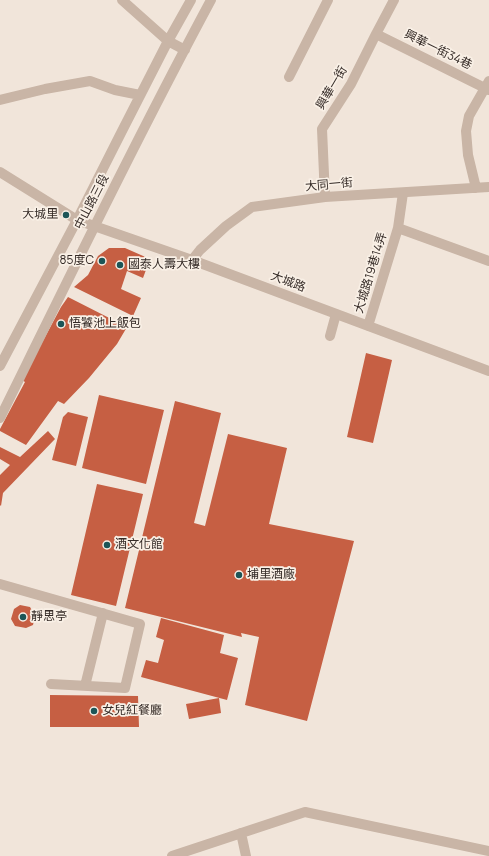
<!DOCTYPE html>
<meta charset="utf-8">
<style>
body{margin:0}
canvas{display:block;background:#f1e5da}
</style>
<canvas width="489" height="856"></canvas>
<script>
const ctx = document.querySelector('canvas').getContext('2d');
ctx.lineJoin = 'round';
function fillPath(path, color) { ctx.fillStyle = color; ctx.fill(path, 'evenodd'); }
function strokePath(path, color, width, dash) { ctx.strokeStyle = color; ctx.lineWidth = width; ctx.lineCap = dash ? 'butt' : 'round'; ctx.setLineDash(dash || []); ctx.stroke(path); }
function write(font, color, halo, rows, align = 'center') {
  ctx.font = font + ' Manrope,"Noto Sans TC",sans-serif'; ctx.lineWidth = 3.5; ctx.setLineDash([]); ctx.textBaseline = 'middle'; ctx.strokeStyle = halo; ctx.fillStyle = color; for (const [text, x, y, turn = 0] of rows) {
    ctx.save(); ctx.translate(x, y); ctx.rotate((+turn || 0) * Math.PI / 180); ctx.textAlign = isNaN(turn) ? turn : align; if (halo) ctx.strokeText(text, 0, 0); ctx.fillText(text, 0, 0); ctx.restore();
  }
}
fillPath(new Path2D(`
 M109 248H125L150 259 143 278 127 271 121 289 141 298 133 316 74 287 88 275 98 256Z
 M68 297 127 327 117 344 89 378 64 404 58 401 26 445 0 431V429L25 382 22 380 61 307Z
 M366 353 392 360 373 443 347 437Z
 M99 395 164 410 146 484 82 468Z
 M175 401 221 413 194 523 205 526 228 434 287 448 269 524 354 541 307 721 245 705 259 637 241 633 242 637 125 608Z
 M68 412 88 417 76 466 52 460 63 417Z
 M48 431 55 439 3 493 1 506 0 505V475L10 465 0 459V447L20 457Z
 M97 484 143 494 116 606 71 595Z
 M20 605 30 607 35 616 33 625 26 628 15 626 11 619 14 609Z
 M161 618 224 635 220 653 238 658 227 700 141 677 146 660 158 663 164 640 156 637Z
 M50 695 138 696 139 727H50Z
 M219 698 221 713 189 719 186 704Z`), '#c65f43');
strokePath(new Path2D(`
 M122 0 168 41 185 50
 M376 34 489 90
 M289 77 328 0
 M0 100 45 89 90 81 115 90 140 95
 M0 172 77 220 192 260 489 371
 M476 188 468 155 466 131 469 116 489 81
 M325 197 322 129 351 84 376 34 394 0
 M398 228 403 193
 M192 260 200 250 226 226 252 207 325 197 489 187
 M368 326 398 228 489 261
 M330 336 336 314
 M0 366 77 220 121 133 168 41 191 0
 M0 418C69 278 137 138 211 0
 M0 584 140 624 125 688 51 684
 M85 686 103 613
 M241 833 246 856
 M172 856 305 812 489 851`), '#c9b5a6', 10);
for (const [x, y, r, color] of [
 [66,215,4,"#1c5557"],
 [102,261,4,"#1c5557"],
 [120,265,4,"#1c5557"],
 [61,324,4,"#1c5557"],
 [107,545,4,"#1c5557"],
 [239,575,4,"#1c5557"],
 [23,617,4,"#1c5557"],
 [94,711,4,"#1c5557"]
]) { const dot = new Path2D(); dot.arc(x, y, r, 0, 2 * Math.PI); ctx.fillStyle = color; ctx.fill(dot); strokePath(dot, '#f9f0e6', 1.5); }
write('12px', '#352b27', '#f9f0e6', [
 ["興華一街34巷",438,50,26],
 ["興華一街",332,88,-59],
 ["大同一街",329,185,-5],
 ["中山路三段",92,202,-63],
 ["大城路19巷14弄",371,273,-73],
 ["大城路",288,282,21]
]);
write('12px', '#352b27', '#f9f0e6', [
 ["大城里",58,215,"right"],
 ["85度C",94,261,"right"],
 ["國泰人壽大樓",128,265],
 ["悟饕池上飯包",69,324],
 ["酒文化館",115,545],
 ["埔里酒廠",247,575],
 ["靜思亭",31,617],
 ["女兒紅餐廳",102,711]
], 'left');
</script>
